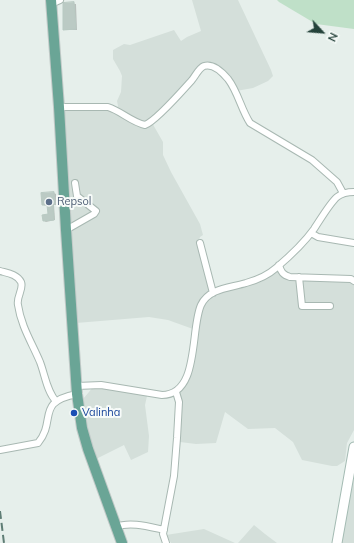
<!DOCTYPE html>
<style>
body{margin:0}
#map{position:relative;width:354px;height:543px;overflow:hidden;background:#e6efeb;font-family:Mulish,sans-serif}
canvas{display:block}
.north{position:absolute;left:302px;top:12px;width:40px;height:40px;-webkit-text-stroke:3px #f7fbf9;paint-order:stroke;rotate:116deg;font-size:11px;font-weight:700;line-height:16px;text-align:center;color:#24423a}
.north::after{content:'';display:block;margin:auto;width:14px;height:18px;background:#24423a;clip-path:polygon(50% 0,100% 100%,50% 72%,0 100%)}
</style>
<div id="map">
<canvas width="354" height="543"></canvas>
<div class="north">N</div>
</div>
<script>
const ctx = document.querySelector('canvas').getContext('2d');
ctx.lineJoin = 'round';
function fillPath(path, color) { ctx.fillStyle = color; ctx.fill(path, 'evenodd'); }
function strokePath(path, color, width, dash) { ctx.strokeStyle = color; ctx.lineWidth = width; ctx.lineCap = dash ? 'butt' : 'round'; ctx.setLineDash(dash || []); ctx.stroke(path); }
function write(font, color, halo, rows, align = 'center') {
  ctx.font = font + ' Mulish,sans-serif'; ctx.lineWidth = 4; ctx.setLineDash([]); ctx.textBaseline = 'middle'; ctx.strokeStyle = halo; ctx.fillStyle = color; for (const [text, x, y, turn = 0] of rows) {
    ctx.save(); ctx.translate(x, y); ctx.rotate((+turn || 0) * Math.PI / 180); ctx.textAlign = isNaN(turn) ? turn : align; if (halo) ctx.strokeText(text, 0, 0); ctx.fillText(text, 0, 0); ctx.restore();
  }
}
fillPath(new Path2D(`
 M192 0H238L271 70 273 76 268 81 253 88 236 91 211 64H205L151 121 163 142V155L171 172 200 224 203 235 200 237 198 243 213 292 259 280 276 267 283 275 348 279 354 283V430L347 443 345 461 337 466H332L302 460 293 442 275 428 248 429 225 412 216 443 196 444 180 442 175 440 179 394 188 365 193 329 168 320 149 317 76 323 61 114 66 109 106 107 116 111 118 106 117 101 121 92 122 76 120 71 113 59V50L124 44 130 45 174 30 181 41 187 37 201 31Z
 M94 386 148 394 147 396 145 405 149 436 148 452 131 460 124 445 96 459 86 426 83 399Z
 M354 455V543H335Z
 M254 525 265 534 277 543H238Z
 M204 529 235 543H171L166 535Z`), '#d4dfda');
fillPath(new Path2D(`
 M277 0H354V29L316 24 279 2Z`), '#bfe0c8');
fillPath(new Path2D(`
 M65 3 76 4 77 30H66L64 29 63 18H65Z
 M54 193 56 194V205H54L55 220 46 222 44 221 49 215 48 206 43 205Z`), '#0003');
const building = new Path2D(`
 M74 2 76 29 63 30V3Z
 M54 192 55 204 53 205 54 220 43 221 42 215 48 214 47 205H42L41 193Z`);
fillPath(building, '#bbcac4');
strokePath(building, '#b8c9c2', 1);
const street = new Path2D(`
 M51 4 60 0
 M59 107H108C121 111 131 122 145 125 156 121 183 90 192 80 196 75 199 68 204 66 213 63 223 73 228 79 238 92 241 109 250 123L312 160 337 182 343 193
 M66 230 94 214 96 211 77 196 75 183
 M311 233 318 237 354 243
 M200 243 213 293
 M279 265C281 272 283 275 290 277L351 279 354 281
 M0 271C7 273 17 274 21 282 24 289 16 297 18 305 21 326 32 343 40 362 45 375 47 392 56 401
 M299 277 302 306H330
 M77 386 101 385 162 395C200 395 190 329 201 305 209 288 230 288 246 283 257 280 267 276 276 268 289 257 304 243 314 229 320 220 330 203 337 197 342 193 348 192 354 192
 M0 450 38 443C57 420 35 402 77 394
 M116 527C130 521 150 527 164 530
 M166 543 163 534 174 476 177 438 179 402 176 392`);
const secondary = new Path2D(`
 M337 543 354 447`);
const primary = new Path2D(`
 M51 0 59 107 66 230 77 394 82 428 88 449 122 543`);
strokePath(street, '#a8b8b2', 8);
strokePath(secondary, '#a4bbb3', 11);
strokePath(primary, '#c2cac8', 12);
strokePath(street, '#fff', 6);
strokePath(secondary, '#fff', 9);
strokePath(primary, '#6aa596', 10);
strokePath(new Path2D(`
 M0 511 4 543`), '#5f7d75', 2, [8, 4]);
for (const [x, y, r, color] of [
 [49,202,4,"#5c6f8a"],
 [74,413,4,"#1a4fb4"]
]) { const dot = new Path2D(); dot.arc(x, y, r, 0, 2 * Math.PI); ctx.fillStyle = color; ctx.fill(dot); strokePath(dot, '#f7fbf9', 1.5); }
write('11px', '#4e5e75', '#f7fbf9', [
 ["Repsol",57,202]
], 'left');
write('11px', '#164399', '#f7fbf9', [
 ["Valinha",82,413]
], 'left');
</script>
